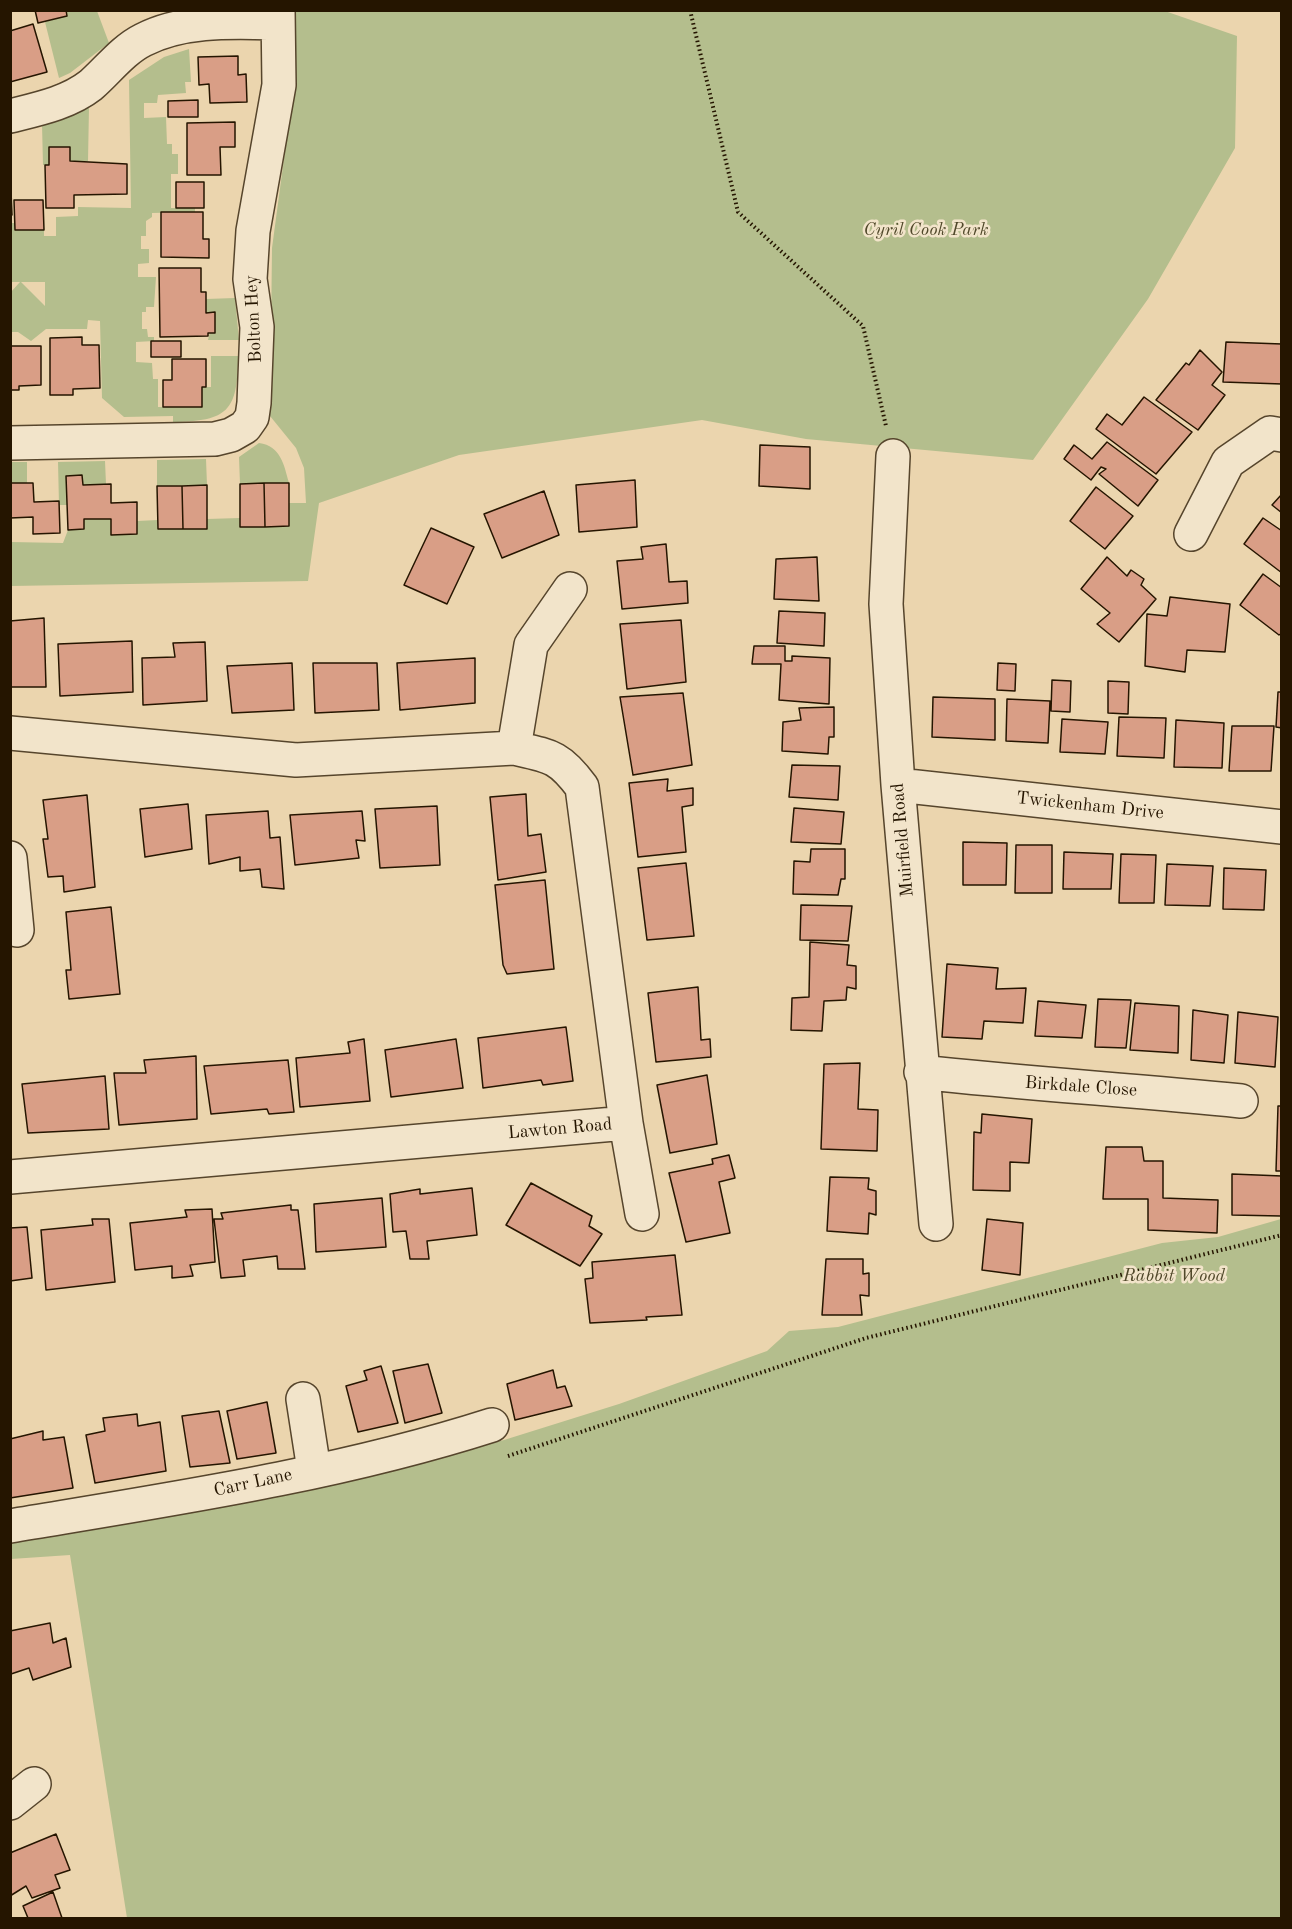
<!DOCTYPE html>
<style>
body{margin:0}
#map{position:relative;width:1292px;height:1929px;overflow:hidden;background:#ebd5ae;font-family:"Old Standard TT",serif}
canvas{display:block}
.frame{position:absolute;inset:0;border:12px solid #251500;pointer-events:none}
</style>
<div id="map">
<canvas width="1292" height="1929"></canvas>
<div class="frame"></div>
</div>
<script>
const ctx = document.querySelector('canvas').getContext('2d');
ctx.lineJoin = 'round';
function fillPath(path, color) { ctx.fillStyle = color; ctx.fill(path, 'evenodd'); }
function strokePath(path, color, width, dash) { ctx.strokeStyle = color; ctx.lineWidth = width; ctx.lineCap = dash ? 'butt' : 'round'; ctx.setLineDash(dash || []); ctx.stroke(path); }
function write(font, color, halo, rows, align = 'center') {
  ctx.font = font + ' "Old Standard TT",serif'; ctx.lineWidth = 5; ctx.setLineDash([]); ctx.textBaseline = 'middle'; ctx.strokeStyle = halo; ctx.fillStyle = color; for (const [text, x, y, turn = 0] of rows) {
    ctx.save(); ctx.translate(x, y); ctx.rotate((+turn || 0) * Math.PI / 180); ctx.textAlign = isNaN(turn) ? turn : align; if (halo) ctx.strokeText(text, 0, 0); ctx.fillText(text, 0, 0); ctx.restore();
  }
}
fillPath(new Path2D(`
 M1162 10 1237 36 1235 148 1148 299 1033 460 806 439 702 420 459 455 319 503 308 581 11 586V542L63 543 68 530 84 529V519H111V535L137 534V521L158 520 159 529H207V519L240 518 241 527 289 526V503H306L304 468 296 448 270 416 272 248 292 99 293 11Z
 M66 11H97L109 43 70 73 59 78 45 22 67 16Z
 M189 49 191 82H185L186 93 158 95 157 103H144V118L166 117 167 144H172V154H178V174H171V208H195V212L152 213V217L146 221V236H141V249H149V263L138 264V277H156L154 307H146V312H142V329H147L148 337H154V341L136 342V362L152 363 153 379H158V407H201L202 387H211V356H238C238 412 227 421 173 422V416L124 417 102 398 100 321 88 320 87 329H46L31 341 18 332H11L10 293 20 282H11V223H15V230H44V236H56V217L78 216V207L131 208 129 80 164 57ZM21 282H45V306Z
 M89 107 88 161H70L69 147H49V165H43L42 124 64 119Z
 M235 298 239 340H208L215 312 206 313V299Z
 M259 443C281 446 284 465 289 483L240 484 239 457Z
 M206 459 207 485 157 486V460Z
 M105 461 106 484 83 485 82 475 66 476 67 505H59L58 462Z
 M10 462H27V483H11Z
 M1281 1219V1918H127L70 1555 11 1559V1537L405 1465 504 1440 619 1404 767 1351 789 1331 838 1327 1162 1243 1218 1237Z`), '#b4be8d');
const building = new Path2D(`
 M35 10H66L67 16 38 23Z
 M33 24 47 72 10 82V31Z
 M238 56V75L246 74 247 102 210 103 209 84 199 85 198 57Z
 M198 100V117H168V101Z
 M235 122V147H220L221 175H187V123Z
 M49 147H70V161L127 164V194L74 195V208H46L45 165H49Z
 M10 168 12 215H10Z
 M176 182H204V208H176Z
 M14 200H43L44 230H15Z
 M161 212H203V239H209V258L161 257Z
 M159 268H201V292H206V313L215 312V333H208V336L160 337Z
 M82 337V345H99L100 388 73 389V395H50V338Z
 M151 341H181V357H151Z
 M1226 342 1282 344V384L1223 382Z
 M10 346H41V385L19 386V390H10Z
 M1200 350 1222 372 1212 385 1225 395 1198 430 1156 400 1186 363 1189 365Z
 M172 359H206V387H202V407H163V380H172Z
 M1144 397 1192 432 1156 474 1096 429 1107 414 1122 425Z
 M1107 442 1158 480 1138 506 1099 474 1106 469 1101 467 1091 480 1064 459 1074 445 1092 459Z
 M760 445 810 447V489L759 486Z
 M82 475 83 485 111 484V503L137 502V534L111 535V519H84V529L68 530 66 476Z
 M635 480 637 527 579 532 576 485Z
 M10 483H33L34 502 59 501 60 533 33 534V517L10 518Z
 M264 483H289V526L265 527Z
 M264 483 265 527H240V484Z
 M207 485V529H183L182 486Z
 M157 486H182L183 529H158Z
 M1096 487 1133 516 1105 549 1070 521Z
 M544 491 559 535 502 558 484 514Z
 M1282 494V513L1272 505Z
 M1263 518 1282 531V573L1244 544Z
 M431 528 474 547 447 604 404 585Z
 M666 544 669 582 687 581 688 603 622 609 617 561 643 559 641 547Z
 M817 557 819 601 774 599 776 559Z
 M1107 557 1127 576 1131 570 1144 579 1141 585 1156 599 1119 642 1097 624 1110 613 1081 589Z
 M1263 574 1282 588V633L1279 635 1240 605Z
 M1170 597 1230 604 1225 652 1187 650 1185 672 1145 666 1147 614 1167 616Z
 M779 611 825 613 824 646 777 643Z
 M44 618 46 687H10V621Z
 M681 620 686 682 627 689 620 624Z
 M132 641 133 692 60 696 58 644Z
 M205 642 207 701 143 705 142 658 175 657 173 643Z
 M754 646H785V661H792V656L830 658 829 704 779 700 781 664H752Z
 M475 658V703L400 710 397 663Z
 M292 663 294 710 232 713 227 666Z
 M313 663H377L379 710 315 713Z
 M998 663 1016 664 1015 691 997 690Z
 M1052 680 1071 681 1070 712 1051 711Z
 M1108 681 1129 682 1128 714 1108 713Z
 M1278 692H1282V728L1276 727Z
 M683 693 692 765 633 775 620 697Z
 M933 697 995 699V740L932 737Z
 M1007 699 1050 701 1048 743 1006 741Z
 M834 707V737H829L828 754 782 751 783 722 801 720 799 708Z
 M1119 717 1166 718 1164 758 1117 756Z
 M1062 719 1108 722 1105 754 1060 752Z
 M1176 720 1224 723 1222 768 1174 767Z
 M1232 726H1274L1271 771H1229Z
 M792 765 840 766 838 800 789 797Z
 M668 779 667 791 693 788V805L682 807 686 852 638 857 629 783Z
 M526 794 528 836 541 834 546 872 498 880 490 797Z
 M87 795 95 887 64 892 63 876 48 877 43 839H48L43 800Z
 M188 804 192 849 145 857 140 809Z
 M437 806 440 865 380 868 375 809Z
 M794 808 844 812 841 844 791 842Z
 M268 811 270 838 280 837 284 889 262 887 260 869 240 871V857L209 864 206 815Z
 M362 811 365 841 356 840 359 858 295 865 290 815Z
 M963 842 1007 843 1006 885H963Z
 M1016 845H1052V893H1015Z
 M811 849H845V879H841L838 895 793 894 794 861 810 862Z
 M1064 852 1113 854 1111 889H1063Z
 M1121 854 1156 855 1154 903H1119Z
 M686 863 694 936 647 940 638 868Z
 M1167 864 1213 866 1210 906 1165 905Z
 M1224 868 1266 870 1264 910 1223 909Z
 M545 880 554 969 507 974 503 965 495 885Z
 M801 905 852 906 848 941 800 940Z
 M111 907 120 994 69 999 66 970H71L66 912Z
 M810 942 849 945 847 965 856 966V989L847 987 846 1000 824 1001 822 1031 791 1030 792 998 809 997Z
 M947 964 998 968 996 989 1026 988 1023 1023 984 1021 982 1039 942 1037Z
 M698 987 701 1040 710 1039 711 1057 656 1062 648 993Z
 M1098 999 1131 1000 1126 1048 1095 1047Z
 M1038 1001 1086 1005 1082 1038 1035 1036Z
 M1135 1003 1179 1006 1178 1053 1130 1050Z
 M1193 1010 1228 1015 1224 1063 1191 1060Z
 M1238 1012 1278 1017 1275 1067 1235 1063Z
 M566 1027 573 1081 543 1085 541 1080 483 1088 478 1038Z
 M364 1039 370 1101 300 1107 296 1058 350 1053 348 1042Z
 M456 1039 463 1088 391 1097 385 1050Z
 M196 1056 197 1119 119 1125 114 1073H146L144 1060Z
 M288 1060 294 1112 269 1114 267 1109 211 1114 204 1066Z
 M860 1063 858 1109 878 1110 877 1151 821 1149 824 1064Z
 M707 1075 717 1144 670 1153 657 1085Z
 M105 1076 109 1129 28 1133 22 1084Z
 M1278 1106H1282V1171H1276Z
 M982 1114 1032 1119 1029 1163 1010 1162V1191L973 1190 974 1132 981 1133Z
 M1106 1147H1142L1144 1161H1163V1198L1218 1200 1217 1233 1148 1230V1199H1103Z
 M729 1155 735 1178 719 1182 730 1233 686 1242 669 1173 713 1164 712 1159Z
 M1232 1174 1282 1176 1281 1216 1232 1215Z
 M830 1177 869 1178 868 1189 876 1191V1215L869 1213 868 1234 827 1231Z
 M531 1183 592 1216 589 1226 602 1234 580 1266 506 1225Z
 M472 1188 477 1235 427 1241 429 1259H410L406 1231 393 1232 390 1194 420 1189V1194Z
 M382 1198 386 1247 316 1252 314 1204Z
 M291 1205V1210H298L305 1269H278L277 1256 243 1260 245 1276 221 1278 214 1219H223L221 1213Z
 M212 1209 215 1262 190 1265 193 1276 172 1278V1266L135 1270 130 1223 187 1217 185 1210Z
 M92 1219H109L115 1282 46 1290 41 1230 93 1225Z
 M987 1219 1023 1223 1020 1275 982 1270Z
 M27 1227 32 1278 10 1281V1228Z
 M675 1255 682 1315 646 1317 647 1320 590 1323 585 1279 593 1278 592 1262Z
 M826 1259H863V1274L869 1273V1296L860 1295 862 1315H822Z
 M428 1364 442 1413 405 1423 393 1371Z
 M381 1366 398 1423 358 1432 346 1386 367 1380 364 1371Z
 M553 1370 557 1388 565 1386 572 1406 515 1420 507 1384Z
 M267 1402 276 1453 237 1459 227 1411Z
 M219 1411 230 1463 190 1467 182 1416Z
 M137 1414 138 1426 160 1422 166 1471 95 1483 86 1435 105 1431 103 1418Z
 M43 1431V1440L64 1437 73 1488 10 1498V1439Z
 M50 1623 53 1643 66 1638 71 1667 33 1680 29 1668 11 1674 10 1631Z
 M56 1834 70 1870 55 1875 60 1888 32 1898 26 1886 10 1896V1853Z
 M53 1892 62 1918H28L23 1906Z`);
fillPath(building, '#d99e86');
strokePath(building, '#251500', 1.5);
const minor = new Path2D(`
 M10 116C38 109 68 103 91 85 108 70 123 50 143 40 184 19 234 22 278 23
 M10 443 215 439 231 435 245 427 252 417 254 403 257 327 250 279 253 231 279 85 278 10
 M893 456 886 604 898 785 936 1224
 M1191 534 1228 462 1270 433 1282 435
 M10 733 296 760 514 748
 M898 785 1282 827
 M10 858 17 930
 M921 1072C1027 1084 1134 1090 1241 1101
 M626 1123 642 1214
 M10 1177 626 1123 582 787C559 756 550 756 514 748L531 645 570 589
 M303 1399 314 1470
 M10 1526C172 1499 336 1475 492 1425
 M10 1803 34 1784`);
strokePath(minor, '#56452c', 36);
strokePath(new Path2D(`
 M690 10 738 212 863 326 886 426
 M508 1456 866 1338 1282 1235`), '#251500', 4, [1.5, 3]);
strokePath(minor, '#f2e4ca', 33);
write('italic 18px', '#50482a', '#f2e4ca', [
 ["Cyril Cook Park",926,230],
 ["Rabbit Wood",1174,1276]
]);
write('18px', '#251500', '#f2e4ca', [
 ["Bolton Hey",254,319,-93],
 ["Twickenham Drive",1090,806,6],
 ["Muirfield Road",903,840,-95],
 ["Birkdale Close",1081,1087,4],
 ["Lawton Road",560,1129,-5],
 ["Carr Lane",253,1483,-12]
]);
</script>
